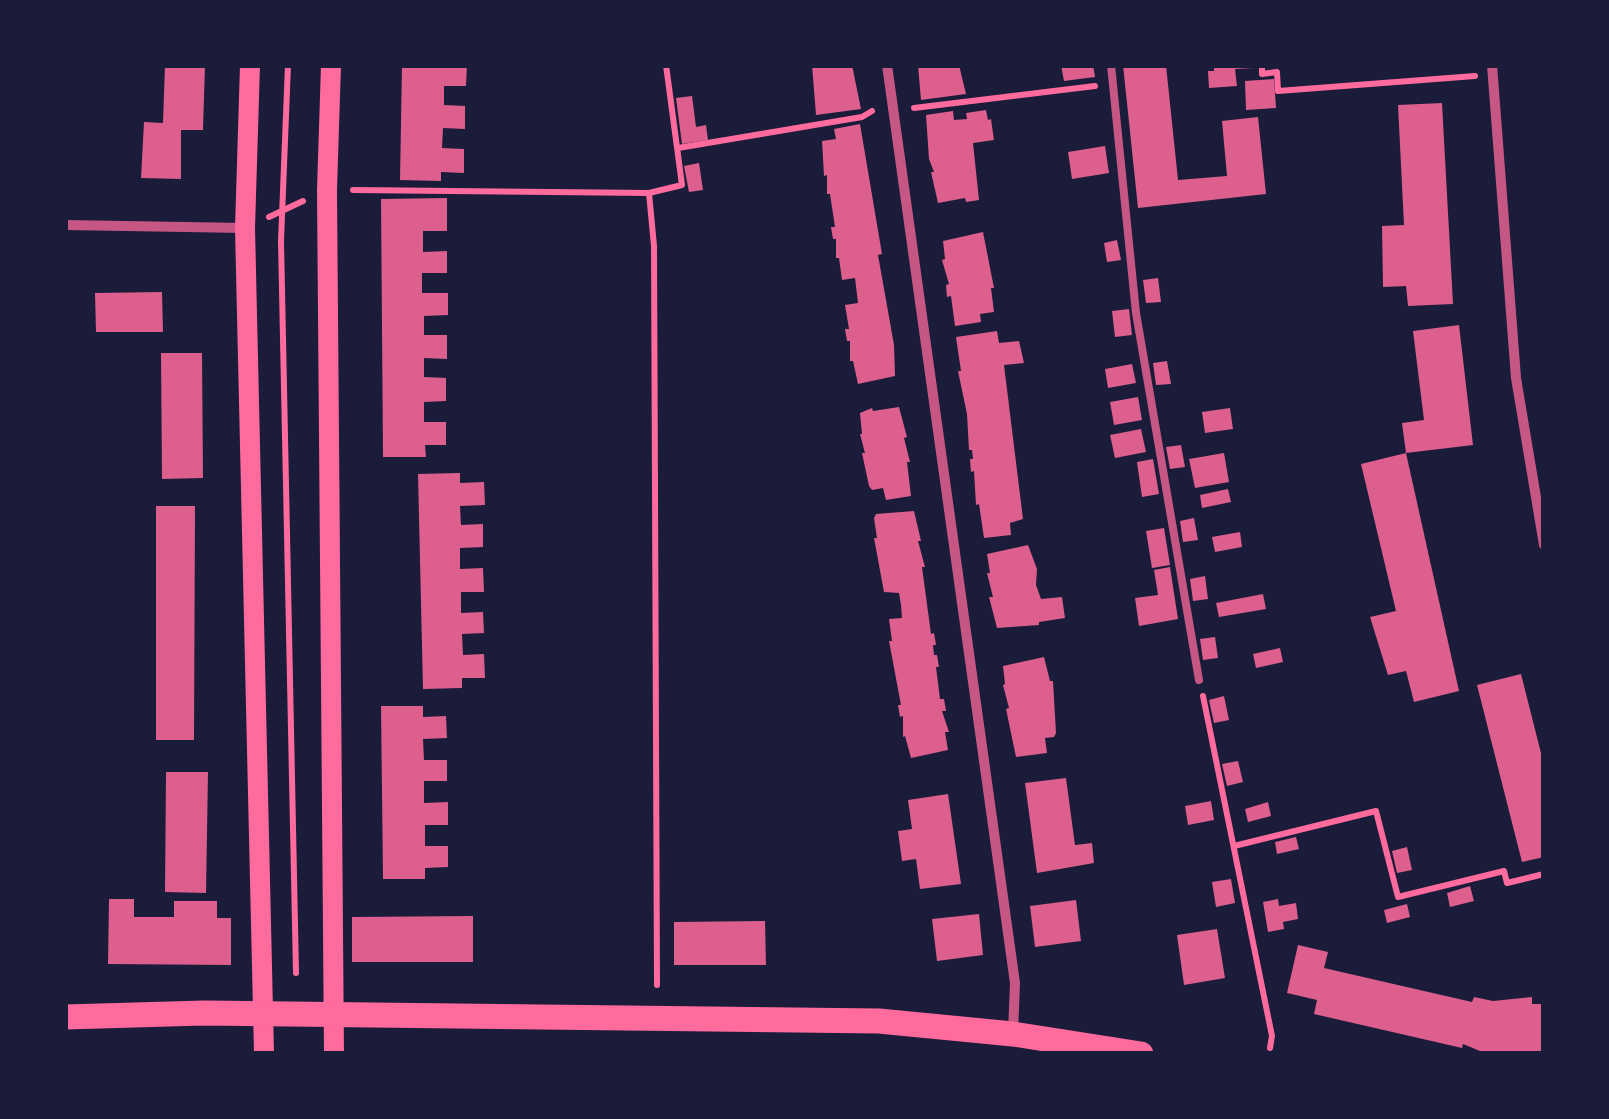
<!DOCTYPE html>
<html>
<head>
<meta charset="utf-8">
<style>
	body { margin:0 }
	#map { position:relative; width:1609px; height:1119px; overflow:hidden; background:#1b1b3a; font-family:Literata,serif }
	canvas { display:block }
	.frame { position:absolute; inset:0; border:68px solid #1b1b3a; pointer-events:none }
</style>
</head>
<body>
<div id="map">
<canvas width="1609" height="1119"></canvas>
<div class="frame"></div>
</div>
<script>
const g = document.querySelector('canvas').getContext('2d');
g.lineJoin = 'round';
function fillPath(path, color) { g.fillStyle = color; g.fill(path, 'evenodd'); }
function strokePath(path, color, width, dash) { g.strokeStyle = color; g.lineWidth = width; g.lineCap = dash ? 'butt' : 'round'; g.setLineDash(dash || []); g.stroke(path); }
fillPath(new Path2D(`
	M165,65H205L203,130H181V179L141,178L144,122L163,123Z
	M402,65H467L466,86H444V105L465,106V129L443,128L442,148L464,149V173L441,172V181L400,180Z
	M812,65H852L861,109L816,115Z
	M918,65H959L966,94L921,100Z
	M1061,65H1093L1095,77L1064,81Z
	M1123,65H1166L1178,180L1227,176L1222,121L1258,117L1266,194L1138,208Z
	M1214,65H1254V68L1235,69L1237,86L1209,88L1208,71H1214Z
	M1274,79L1276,108L1246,110L1245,81Z
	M692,96L696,127L706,125L708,140L682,144L676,98Z
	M1442,103L1453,304L1408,306L1406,286L1383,287L1382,226L1404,225L1398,105Z
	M986,110L988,120L991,119L994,140L973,143L979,200L966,202L965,198L938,203L931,172H934L929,159L926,115L953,111L954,120L967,119L966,113Z
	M860,124L882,254L878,255L894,345L895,376L858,384L853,361H850V341H847L845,329H849L845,305L858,303L855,278L842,280L839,258H836V239H833L831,227H835L830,194H827V175L824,176L822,141L836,139L834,129Z
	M1105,146L1109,173L1072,179L1068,152Z
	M699,163L703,190L689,192L684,166Z
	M447,198V231H423V252L447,251V273H422V293H448V315L424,316V335H447V359L424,358V377L446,378V401L424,402V422H446V445H425L426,457H383L381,199Z
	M983,232L994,288H991L994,312L980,314L981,322L955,326L951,296L947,297L946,285L949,284L942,260L945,259L943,241Z
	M1117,240L1121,260L1107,262L1104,243Z
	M1158,278L1161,302L1146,303L1143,280Z
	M162,292L163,332H96L95,293Z
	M1129,309L1132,335L1115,337L1112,311Z
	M1459,325L1473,445L1406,453L1402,423L1424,420L1413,331Z
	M997,331L999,343L1019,341L1024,363L1004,365L1023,519L1010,523L1011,535L984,538L979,504L976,505L974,471L971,472L970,459H973L972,450H969L967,414L958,371H961L956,337Z
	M161,353H202L203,478L162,479Z
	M1167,361L1171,384L1156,385L1153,363Z
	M1132,364L1136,383L1108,388L1105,369Z
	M1138,397L1142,420L1114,425L1110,402Z
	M899,407L907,437L904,438L910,462H907L911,496L886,500L883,488L872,490L869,486L862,453H865L860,434H862L860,413L872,408L873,411Z
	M1230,408L1233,429L1205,433L1202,412Z
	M1141,429L1146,452L1115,458L1110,435Z
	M1181,445L1185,467L1170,469L1166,447Z
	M1224,453L1229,482L1195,488L1189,459Z
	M1406,453L1459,691L1414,702L1406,671L1388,675L1370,617L1396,611L1361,464Z
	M1153,459L1159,494L1142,497L1137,462Z
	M460,473V483L484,482L485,505L460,506L461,525L483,524V547L460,548V569L483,568L484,592H461V613L483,612L484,633L462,634L463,655L484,654L485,678H462V688L423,689L418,474Z
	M1228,489L1231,502L1202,508L1200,495Z
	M156,506H195L194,740H156Z
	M914,511L921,541H918L925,567H922L931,634L934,633L936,645H933L934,655H937L939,667H936L940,699H944L946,711H942L949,732H945L948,750L911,758L905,736L903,737V716L900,717L898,705H901L889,641H892L889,619L902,618L901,605L899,593L884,592L874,538H877L874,518L876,514Z
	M1194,518L1198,540L1183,542L1180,521Z
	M1164,528L1170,565L1152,568L1146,531Z
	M1240,532L1242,547L1215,552L1212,537Z
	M1028,545L1037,569L1036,585L1041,599L1062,597L1065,618L1039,622V625L997,628L989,597H993L987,573H990L987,554Z
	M1170,567L1178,619L1139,626L1135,598L1158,595L1154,570Z
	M1205,576L1208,599L1193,601L1190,579Z
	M1263,594L1266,609L1219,617L1216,603Z
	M1215,637L1218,658L1203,660L1200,639Z
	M1280,648L1283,662L1256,668L1253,654Z
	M1044,657L1050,681H1053L1056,733L1054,737L1045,738L1047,753L1016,757L1006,709L1009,708L1003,685L1005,684L1003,666Z
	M1521,674L1544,765V857L1522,862L1477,685Z
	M1224,696L1229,720L1214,723L1209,700Z
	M381,706H423V717L446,716L447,738L423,739L424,760H447V781H424V803L448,802V825H425V846H448V867L425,868V879H383Z
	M1238,761L1243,782L1227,786L1222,764Z
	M166,772H208L206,893L165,892Z
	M1066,778L1075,845L1092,843L1094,863L1037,873L1025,783Z
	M948,794L961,884L920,889L916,859L902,861L898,831L912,829L908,800Z
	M1211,801L1214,820L1188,825L1185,806Z
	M1268,802L1271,816L1248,822L1245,809Z
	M1296,837L1299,849L1277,854L1275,842Z
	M1407,847L1412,870L1397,873L1392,851Z
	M1231,879L1235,903L1216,907L1212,882Z
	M1470,886L1474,901L1450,907L1447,893Z
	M109,899H134V917H174V901H217V918H231V965L108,964Z
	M1278,899L1279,906L1296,903L1298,919L1283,922L1284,929L1268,932L1263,902Z
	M1076,900L1081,941L1035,947L1030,906Z
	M1407,904L1410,917L1387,923L1384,910Z
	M979,914L983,955L937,961L932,919Z
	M473,916V962H352V917Z
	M765,921L766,965H674V922Z
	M1217,929L1225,978L1184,985L1177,935Z
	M1298,945L1328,952L1324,968L1472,1002L1474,997L1493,1001L1532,997V1004H1544V1051H1480L1463,1044L1462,1048L1314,1014L1317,1000L1287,993Z`), '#dd5f8e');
strokePath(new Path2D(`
	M288,65L281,241L296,973
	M1262,65V74L1277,72L1278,91L1475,76
	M914,108L1095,86
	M678,148L862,117L872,111
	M353,190L649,193L682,185L666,65
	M649,193L654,246L657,985
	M269,217L303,201
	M1203,696L1272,1036L1270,1048
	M1234,846L1376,811L1398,897L1504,871L1507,883L1544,874`), '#ff6b9d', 6);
strokePath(new Path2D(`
	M1111,65L1136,313L1199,680`), '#c65784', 8);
strokePath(new Path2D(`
	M887,65L1015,983L1013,1033
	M1492,65L1516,378L1544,545
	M65,225L245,228`), '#c65784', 10);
strokePath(new Path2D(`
	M250,65L245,228L264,1054
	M331,65L327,190L334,1054`), '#ff6b9d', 20);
strokePath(new Path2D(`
	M65,1017L204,1013L879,1021L1013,1034L1141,1054`), '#ff6b9d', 25);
</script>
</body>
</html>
